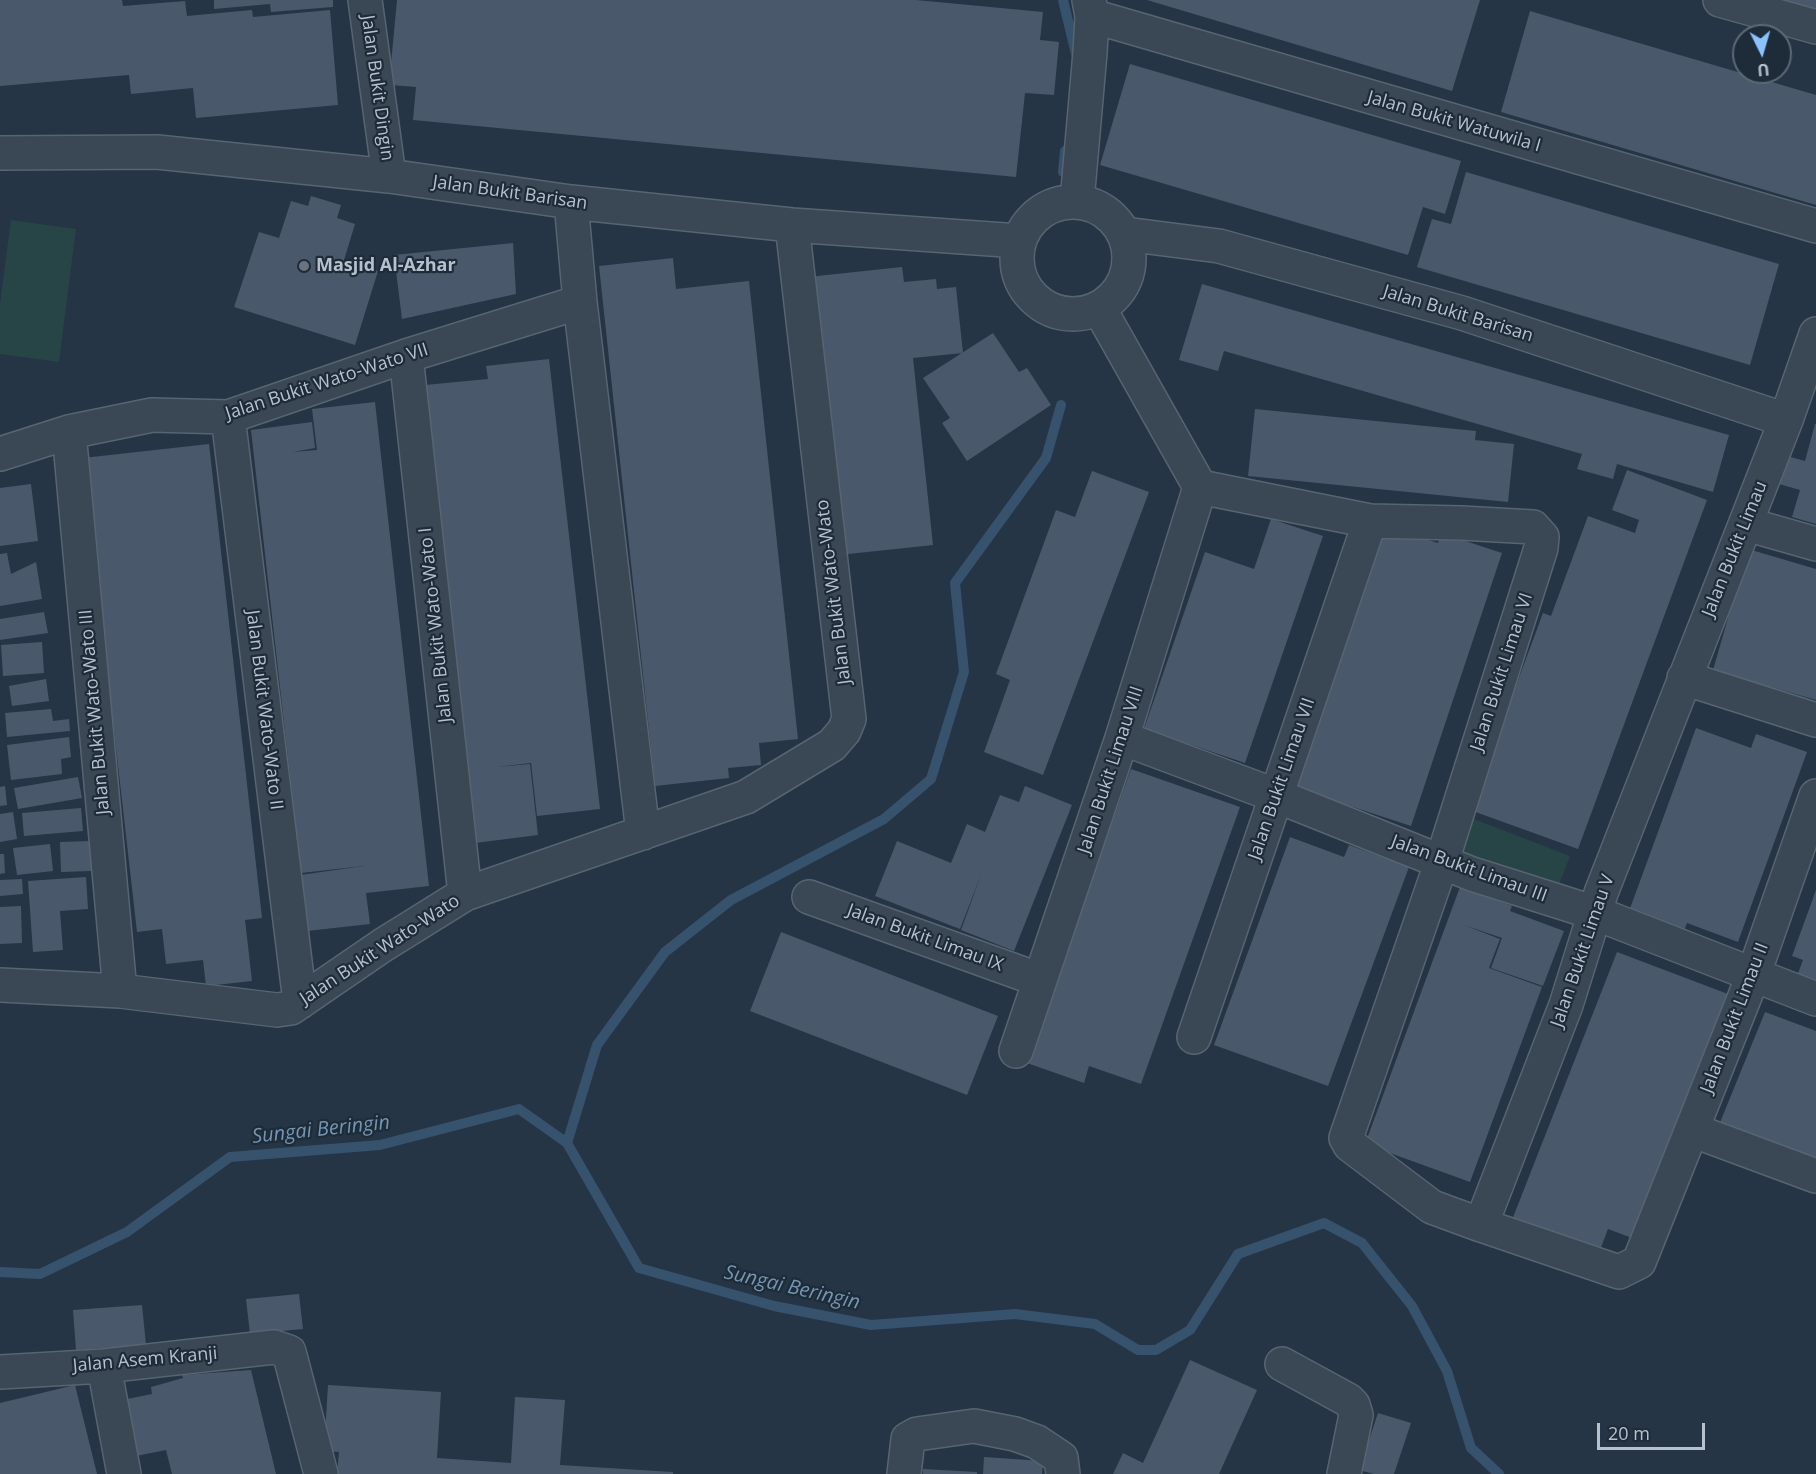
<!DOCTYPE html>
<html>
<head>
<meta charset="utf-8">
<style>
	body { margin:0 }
	#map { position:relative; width:1816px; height:1474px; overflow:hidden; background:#253545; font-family:"Open Sans",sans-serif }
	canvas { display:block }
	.north { position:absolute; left:1732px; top:24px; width:60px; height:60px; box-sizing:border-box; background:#1e2c39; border:2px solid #5b6875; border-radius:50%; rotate:175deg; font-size:16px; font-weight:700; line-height:24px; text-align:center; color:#b7c1ce }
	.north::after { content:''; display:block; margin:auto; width:21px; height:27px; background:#8bc1ff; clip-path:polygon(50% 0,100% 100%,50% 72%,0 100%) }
	.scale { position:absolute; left:1597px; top:1423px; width:108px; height:27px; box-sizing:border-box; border:3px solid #b7c1ce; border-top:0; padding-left:8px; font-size:18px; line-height:21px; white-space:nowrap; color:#b7c1ce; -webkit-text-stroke:4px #1e2c39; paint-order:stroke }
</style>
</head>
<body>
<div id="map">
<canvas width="1816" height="1474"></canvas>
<div class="north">U</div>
<div class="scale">20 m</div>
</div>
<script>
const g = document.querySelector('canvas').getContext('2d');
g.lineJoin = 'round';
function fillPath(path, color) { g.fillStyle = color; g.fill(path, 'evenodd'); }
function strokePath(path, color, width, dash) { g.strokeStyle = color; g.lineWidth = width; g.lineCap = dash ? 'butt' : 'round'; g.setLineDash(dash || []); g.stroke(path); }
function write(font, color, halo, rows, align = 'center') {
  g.font = font + ' "Open Sans",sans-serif'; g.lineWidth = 4.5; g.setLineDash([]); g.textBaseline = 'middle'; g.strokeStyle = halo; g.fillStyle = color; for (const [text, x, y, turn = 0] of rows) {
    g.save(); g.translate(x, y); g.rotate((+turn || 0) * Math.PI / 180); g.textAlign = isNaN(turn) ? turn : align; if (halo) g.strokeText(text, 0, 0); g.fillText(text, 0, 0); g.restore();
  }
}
fillPath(new Path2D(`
	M11,220L76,229L59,362L0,354V303Z
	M1474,819L1570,856L1557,890L1460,854Z`), '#274446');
strokePath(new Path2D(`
	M1063,0L1077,58
	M1063,172L1065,151
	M567,1143L597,1045L665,952L731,900L884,819L931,779L964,672L955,583L1046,458L1061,405
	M0,1272L40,1274L127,1232L230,1157L380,1145L519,1109L567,1143L639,1268L774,1306L871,1325L1015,1314L1095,1324L1138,1350H1156L1190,1330L1238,1254L1324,1223L1362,1243L1412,1306L1447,1371L1471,1448L1499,1474`), '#37526d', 10);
fillPath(new Path2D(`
	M0,0H122L123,6L185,1L187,16L252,10L253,17L330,10L338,105L196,118L193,88L131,94L129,75L0,86Z
	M214,0H333V7L271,12L270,4L214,9Z
	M397,0H916L1043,12L1040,40L1059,42L1054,95L1025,93L1016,177L413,120L416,87L389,85Z
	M1147,0H1480L1452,91Z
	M1765,0H1816V16Z
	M1530,11L1816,95V205L1501,112Z
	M1130,64L1461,161L1445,214L1423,207L1408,255L1100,165Z
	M1466,172L1779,264L1750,365L1417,267L1432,219L1451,224Z
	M311,196L341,205L337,218L355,224L344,260L378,271L355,345L234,307L259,232L279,238L291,201L308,206Z
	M513,243L516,294L402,319L394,255Z
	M673,258L676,289L749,281L798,739L759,743L761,765L728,768L729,778L655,786L599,266Z
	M902,267L904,282L936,279L937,289L956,287L963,353L913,358L933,545L839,555L808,277Z
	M1202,284L1729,435L1713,492L1617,464L1613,479L1577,469L1582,454L1224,351L1218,371L1179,360Z
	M993,333L1019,372L1027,368L1051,405L967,461L942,423L950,418L923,378Z
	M549,359L600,809L537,816L531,763L496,767L530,764L538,835L475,843L425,385L488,379L486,366Z
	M375,402L429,886L366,893L370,924L307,931L300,875L364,866L301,873L251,430L312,422L315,448L293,452L317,450L312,409Z
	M1255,409L1476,431L1475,440L1514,444L1508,502L1248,476Z
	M1815,424H1816V524L1792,517L1800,490L1779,484L1787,456L1805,461Z
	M209,444L262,918L245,920L252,981L206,986L203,960L166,964L162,929L137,932L83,458Z
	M1627,470L1707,500L1578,849L1470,810L1543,613L1551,616L1588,516L1635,533L1639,520L1612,510Z
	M1092,471L1149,492L1043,775L984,752L1010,680L996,674L1056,510L1075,517Z
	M31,484L38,541L0,546V488Z
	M1271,519L1323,536L1245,763L1144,729L1205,552L1254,569Z
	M1379,524L1438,543L1441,533L1502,553L1411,826L1292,787Z
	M1748,549L1816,569V700L1713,670Z
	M7,553L11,574L36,562L42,599L0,606V554Z
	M44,612L48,633L0,640V619Z
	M42,642L44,673L3,676L1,645Z
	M46,679L49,701L12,706L9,686Z
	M51,709L53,721L69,719L70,731L7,737L5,713Z
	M1696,728L1751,748L1756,734L1807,752L1738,942L1687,923L1683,934L1628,914Z
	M69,737L71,757L61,759L62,774L11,780L7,745Z
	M1131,769L1240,807L1141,1084L1089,1066L1084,1083L1027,1063Z
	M78,777L82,798L18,809L14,788Z
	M5,786L7,805L0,806V787Z
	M1025,786L1072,805L1014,951L961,930L981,875L960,929L875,896L897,841L951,863L967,824L985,832L1000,795L1019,802Z
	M81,808L83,831L24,836L22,813Z
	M13,812L17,839L0,842V814Z
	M1290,837L1344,857L1349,845L1409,867L1328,1086L1214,1045Z
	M91,841L92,871L61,872L60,842Z
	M50,844L53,871L17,875L13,848Z
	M0,854H4L5,873L0,874Z
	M86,877L88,909L60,911L63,950L33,952L28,881Z
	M22,879L23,894L0,896V880Z
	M1460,887L1512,906L1510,911L1564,931L1543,986L1491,968L1502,938L1464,925L1500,939L1489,968L1542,987L1470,1182L1365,1144Z
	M1816,890V992L1794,984L1803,960L1792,956Z
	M21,906L22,943L0,944V907Z
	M781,932L998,1016L967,1095L750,1011Z
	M1617,952L1728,994L1632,1238L1608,1229L1597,1258L1510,1225Z
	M1765,1012L1816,1031V1163L1719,1125Z
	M299,1294L303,1329L250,1334L246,1299Z
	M142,1305L146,1345L76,1350L73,1310Z
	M1190,1360L1257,1390L1219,1474H1113L1123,1453L1143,1463Z
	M251,1370L276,1474H172L166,1450L136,1456L122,1400L152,1394L151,1387L183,1378L182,1375Z
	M75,1385L97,1474H0V1403Z
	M328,1385L441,1392L437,1458L511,1463L515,1397L565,1400L560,1465L673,1472V1474H337L339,1452L324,1451Z
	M1378,1413L1411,1423L1394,1474H1374L1359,1470Z
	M984,1457L1043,1461L1042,1474H983Z
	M923,1469L977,1472V1474H923Z`), '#49596b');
const minor = new Path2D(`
	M365,0L389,176
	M1720,0L1816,27
	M1092,16L1816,226
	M0,153L157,152L389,176L571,202L792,225L1019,241
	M1077,201L1090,53L1092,16L1089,0
	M571,202L580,302L643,833
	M1017 258a56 56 0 1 1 112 0a56 56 0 1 1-112 0Z
	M1125,234L1219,246L1462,313L1786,420
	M1099,308L1200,487
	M406,356L465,894
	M228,417L300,1002
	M69,432L120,991
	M0,454L69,432L152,415L228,417L406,356L580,302
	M1200,487L1370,521L1461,523L1533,527L1542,537L1541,548L1442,861L1346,1138L1350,1145L1432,1207L1481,1225L1619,1272L1639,1262L1753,976L1816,796
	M1746,524L1816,544
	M1684,678L1816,720
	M1122,738L1277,796L1472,874L1595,913L1816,999
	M809,897L1040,980
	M0,985L120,991L277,1010L291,1008L383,945L465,894L746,797L832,745L844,731L849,719L792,225
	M1194,1037L1370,521
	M1016,1051L1122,738L1200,487
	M1692,1130L1816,1176
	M1481,1225L1566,1005L1601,893L1786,420L1816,334
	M1282,1364L1348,1400L1353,1405L1356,1415L1344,1474
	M104,1366L124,1474
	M0,1372L104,1366L274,1347L289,1352L321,1474
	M904,1474L908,1439L917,1434L974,1426L1015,1434L1037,1442L1061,1458L1063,1474`);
strokePath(minor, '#586471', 36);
strokePath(minor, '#3a4754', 33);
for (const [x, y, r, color] of [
	[304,266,6,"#6b7280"]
]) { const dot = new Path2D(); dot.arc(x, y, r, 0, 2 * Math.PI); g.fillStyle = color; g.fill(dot); strokePath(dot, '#1e2c39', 2); }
write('18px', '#b7c1ce', '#1e2c39', [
	["Jalan Bukit Dingin",377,88,82],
	["Jalan Bukit Watuwila I",1454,122,16],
	["Jalan Bukit Barisan",510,193,8],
	["Jalan Bukit Barisan",1458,314,17],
	["Jalan Bukit Wato-Wato VII",327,382,-18],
	["Jalan Bukit Limau",1735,549,-68],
	["Jalan Bukit Wato-Wato",834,592,-97],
	["Jalan Bukit Wato-Wato I",436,625,-96],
	["Jalan Bukit Limau VI",1502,672,-72],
	["Jalan Bukit Wato-Wato II",264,710,83],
	["Jalan Bukit Wato-Wato III",95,712,-95],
	["Jalan Bukit Limau VIII",1111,770,-72],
	["Jalan Bukit Limau VII",1282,779,-71],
	["Jalan Bukit Limau III",1469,869,20],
	["Jalan Bukit Limau IX",925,938,20],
	["Jalan Bukit Wato-Wato",380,950,-33],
	["Jalan Bukit Limau V",1583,951,-71],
	["Jalan Bukit Limau II",1735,1018,-69],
	["Jalan Asem Kranji",145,1360,-5]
]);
write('bold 18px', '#b7c1ce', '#1e2c39', [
	["Masjid Al-Azhar",316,266]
], 'left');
write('italic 20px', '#7595b3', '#1e2c39', [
	["Sungai Beringin",321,1130,-6],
	["Sungai Beringin",792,1288,13]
]);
</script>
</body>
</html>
